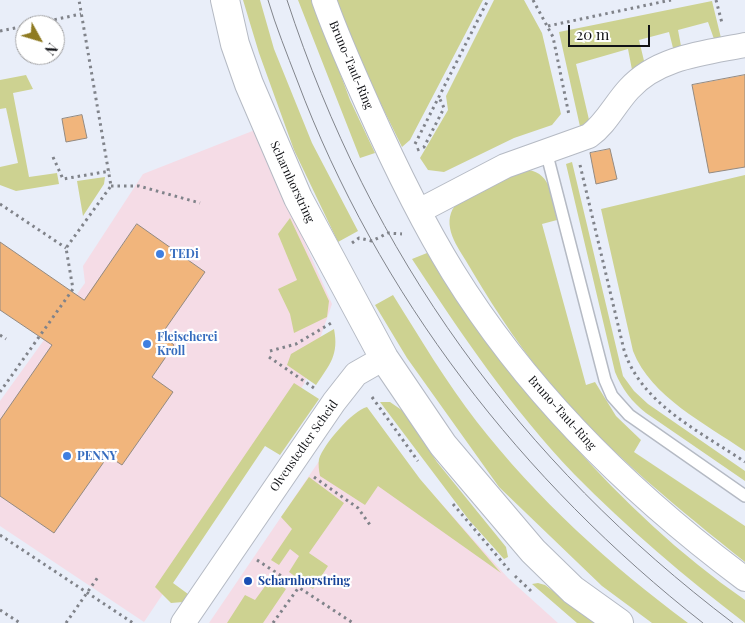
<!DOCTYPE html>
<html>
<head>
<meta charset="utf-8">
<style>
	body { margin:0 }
	#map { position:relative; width:745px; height:623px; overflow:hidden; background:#e9eef9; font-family:"Playfair Display",serif }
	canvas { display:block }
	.north { position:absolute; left:15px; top:15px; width:50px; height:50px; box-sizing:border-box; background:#fff; border:1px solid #a0a0a2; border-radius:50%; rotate:129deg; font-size:14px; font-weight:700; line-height:20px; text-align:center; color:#111216 }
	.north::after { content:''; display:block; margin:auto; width:18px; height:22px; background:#8f7b22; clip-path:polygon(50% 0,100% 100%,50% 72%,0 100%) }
	.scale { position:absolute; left:568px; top:25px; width:82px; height:22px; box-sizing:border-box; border:2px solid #111216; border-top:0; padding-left:6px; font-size:15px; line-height:18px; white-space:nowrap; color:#111216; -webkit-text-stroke:4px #fff; paint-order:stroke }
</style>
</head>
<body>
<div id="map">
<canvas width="745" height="623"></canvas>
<div class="north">N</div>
<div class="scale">20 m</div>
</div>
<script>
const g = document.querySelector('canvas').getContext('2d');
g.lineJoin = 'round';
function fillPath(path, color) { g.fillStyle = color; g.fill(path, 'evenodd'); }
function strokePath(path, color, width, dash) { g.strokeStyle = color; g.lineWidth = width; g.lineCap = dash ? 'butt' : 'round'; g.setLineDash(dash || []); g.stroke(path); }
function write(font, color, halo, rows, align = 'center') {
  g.font = font + ' "Playfair Display",serif'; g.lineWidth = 4.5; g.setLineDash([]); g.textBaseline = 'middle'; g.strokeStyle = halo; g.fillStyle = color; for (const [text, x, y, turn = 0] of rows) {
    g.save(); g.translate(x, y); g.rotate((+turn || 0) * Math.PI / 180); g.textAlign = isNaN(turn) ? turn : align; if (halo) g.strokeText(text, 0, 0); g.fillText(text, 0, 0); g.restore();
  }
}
fillPath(new Path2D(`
	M255,130L332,304L304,384L144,622L0,526V401L85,283L83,266L143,174Z
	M360,413L508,578L558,623H209L347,420Z`), '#f5dce6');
fillPath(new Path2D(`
	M243,0H260L274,49L312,143L358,231L338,242L294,150L259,53Z
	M298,0H313L350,100L375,153L360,158Z
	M337,0H483L410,140L402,147L343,27Z
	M494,0H524L542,33L561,114L552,125L514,138L444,172L428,170L420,158L448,110L446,96Z
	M712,1L721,38L714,39L708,22L678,30L681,46L673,48L669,32L639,40L645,65L633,75L628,49L576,64L590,124L581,131L559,32Z
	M26,75L33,89L13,93L29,177L57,173L59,184L16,191L0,185V167L18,163L6,108L0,109V80Z
	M572,162L623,376L634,391L648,404L745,471V481L646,413C632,402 622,389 615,372L566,164Z
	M528,170C552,173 553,201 557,220L542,224L586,385L595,382L616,416L641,440L634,452L745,526V562C680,510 612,455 557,392C525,355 497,313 472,271C463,254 444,233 451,213C457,193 509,175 528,170Z
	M745,175V451C706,424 651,397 633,351L601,209Z
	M105,177L104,184L83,216L77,181Z
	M290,218L329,301L327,317L294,333L290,314L278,289L297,280L278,234Z
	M427,253C515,383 615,510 745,600V623C685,577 627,528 574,474C512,409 461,334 412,259Z
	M393,295C420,338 446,382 477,422C537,499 610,565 688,623H652L602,586L499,487L407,358L375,305Z
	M334,329C339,355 330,364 316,385L287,365L291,354Z
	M294,383L319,399L280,455L265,446L173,583L188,594L183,602L171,603L155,587Z
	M380,402H390L403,411L437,462L506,547L508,557L504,559L469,520Z
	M367,407L420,479L501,573L378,486L365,505L320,476C319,471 318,464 319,459C324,444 352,411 367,407Z
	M309,477L344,503L309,553L328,566L313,589L289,572L299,556L290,549L279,565L271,560L292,529L281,517Z
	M271,578L286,589L263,623H227L245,595L255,600Z
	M538,583L545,585L595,623H577L532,584Z`), '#cdd291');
const building = new Path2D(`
	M745,75V167L709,173L692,85Z
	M82,115L87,138L66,142L62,119Z
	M610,149L617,179L596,184L590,153Z
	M137,224L205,272L161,335L174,345L152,377L173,392L122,465L108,456L54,533L0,496V420L52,345L0,310V242L84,300Z`);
fillPath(building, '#f1b57c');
strokePath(building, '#938a82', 1);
const lane = new Path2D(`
	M546,151L605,380L612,396L629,415L745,496`);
const street = new Path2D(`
	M324,0C337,37 353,72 369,108C394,164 421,220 453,272C528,393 631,494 745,579
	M419,211L505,166L589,136C606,124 615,104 629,89C658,57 705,53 745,45
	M183,623L334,402L356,374L384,358`);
const secondary = new Path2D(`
	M225,0L235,44L249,84L298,198L384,358L443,445L533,551L573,590L619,623`);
strokePath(lane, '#b5bac4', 14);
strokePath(street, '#b5bac4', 26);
strokePath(secondary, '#b5bac4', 30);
strokePath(new Path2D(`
	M533,0L553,37L569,115
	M716,0L722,23
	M29,25L81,14
	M548,26L671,0
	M0,31L25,26
	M415,144L488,0
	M417,150L424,147L444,108L439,97
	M53,157L63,179L110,171
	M580,165L624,350C641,404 701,432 745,462
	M111,186H139L200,203
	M0,204L66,248
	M352,243L359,238L372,241L388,233L402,234
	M0,335L6,339
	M270,351L296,344L333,322
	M269,357L314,388
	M0,392L73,289L66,248L111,186L79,0
	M372,397L418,461
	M314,477L358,508L370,525
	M453,504L509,570
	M0,535L133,623
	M257,560L353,623
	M515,576L531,591
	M0,610L20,623
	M66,623L98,577
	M273,623L299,587`), '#80838a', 3, [2.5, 4]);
strokePath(lane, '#fff', 11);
strokePath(street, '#fff', 24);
strokePath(secondary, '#fff', 28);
strokePath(new Path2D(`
	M268,0C276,27 287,54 297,80C378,296 522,481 703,623
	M287,0C371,257 518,460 733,623`), '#81848b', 1);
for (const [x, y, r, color] of [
	[160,254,5,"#3f7fe0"],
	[147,344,5,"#3f7fe0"],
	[67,456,5,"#3f7fe0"],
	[248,581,5,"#1a4fb4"]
]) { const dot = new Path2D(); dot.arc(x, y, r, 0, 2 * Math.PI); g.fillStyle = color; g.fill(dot); strokePath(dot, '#fff', 2); }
write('12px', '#111216', '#fff', [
	["Bruno-Taut-Ring",351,65,67],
	["Scharnhorstring",292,182,65],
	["Bruno-Taut-Ring",562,413,48],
	["Olvenstedter Scheid",304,446,-55]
]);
write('bold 12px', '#366cbe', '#fff', [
	["TEDi",170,254],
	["Fleischerei",157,337],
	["Kroll",157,351],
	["PENNY",77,456]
], 'left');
write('bold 12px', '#164399', '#fff', [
	["Scharnhorstring",258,581]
], 'left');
</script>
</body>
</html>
